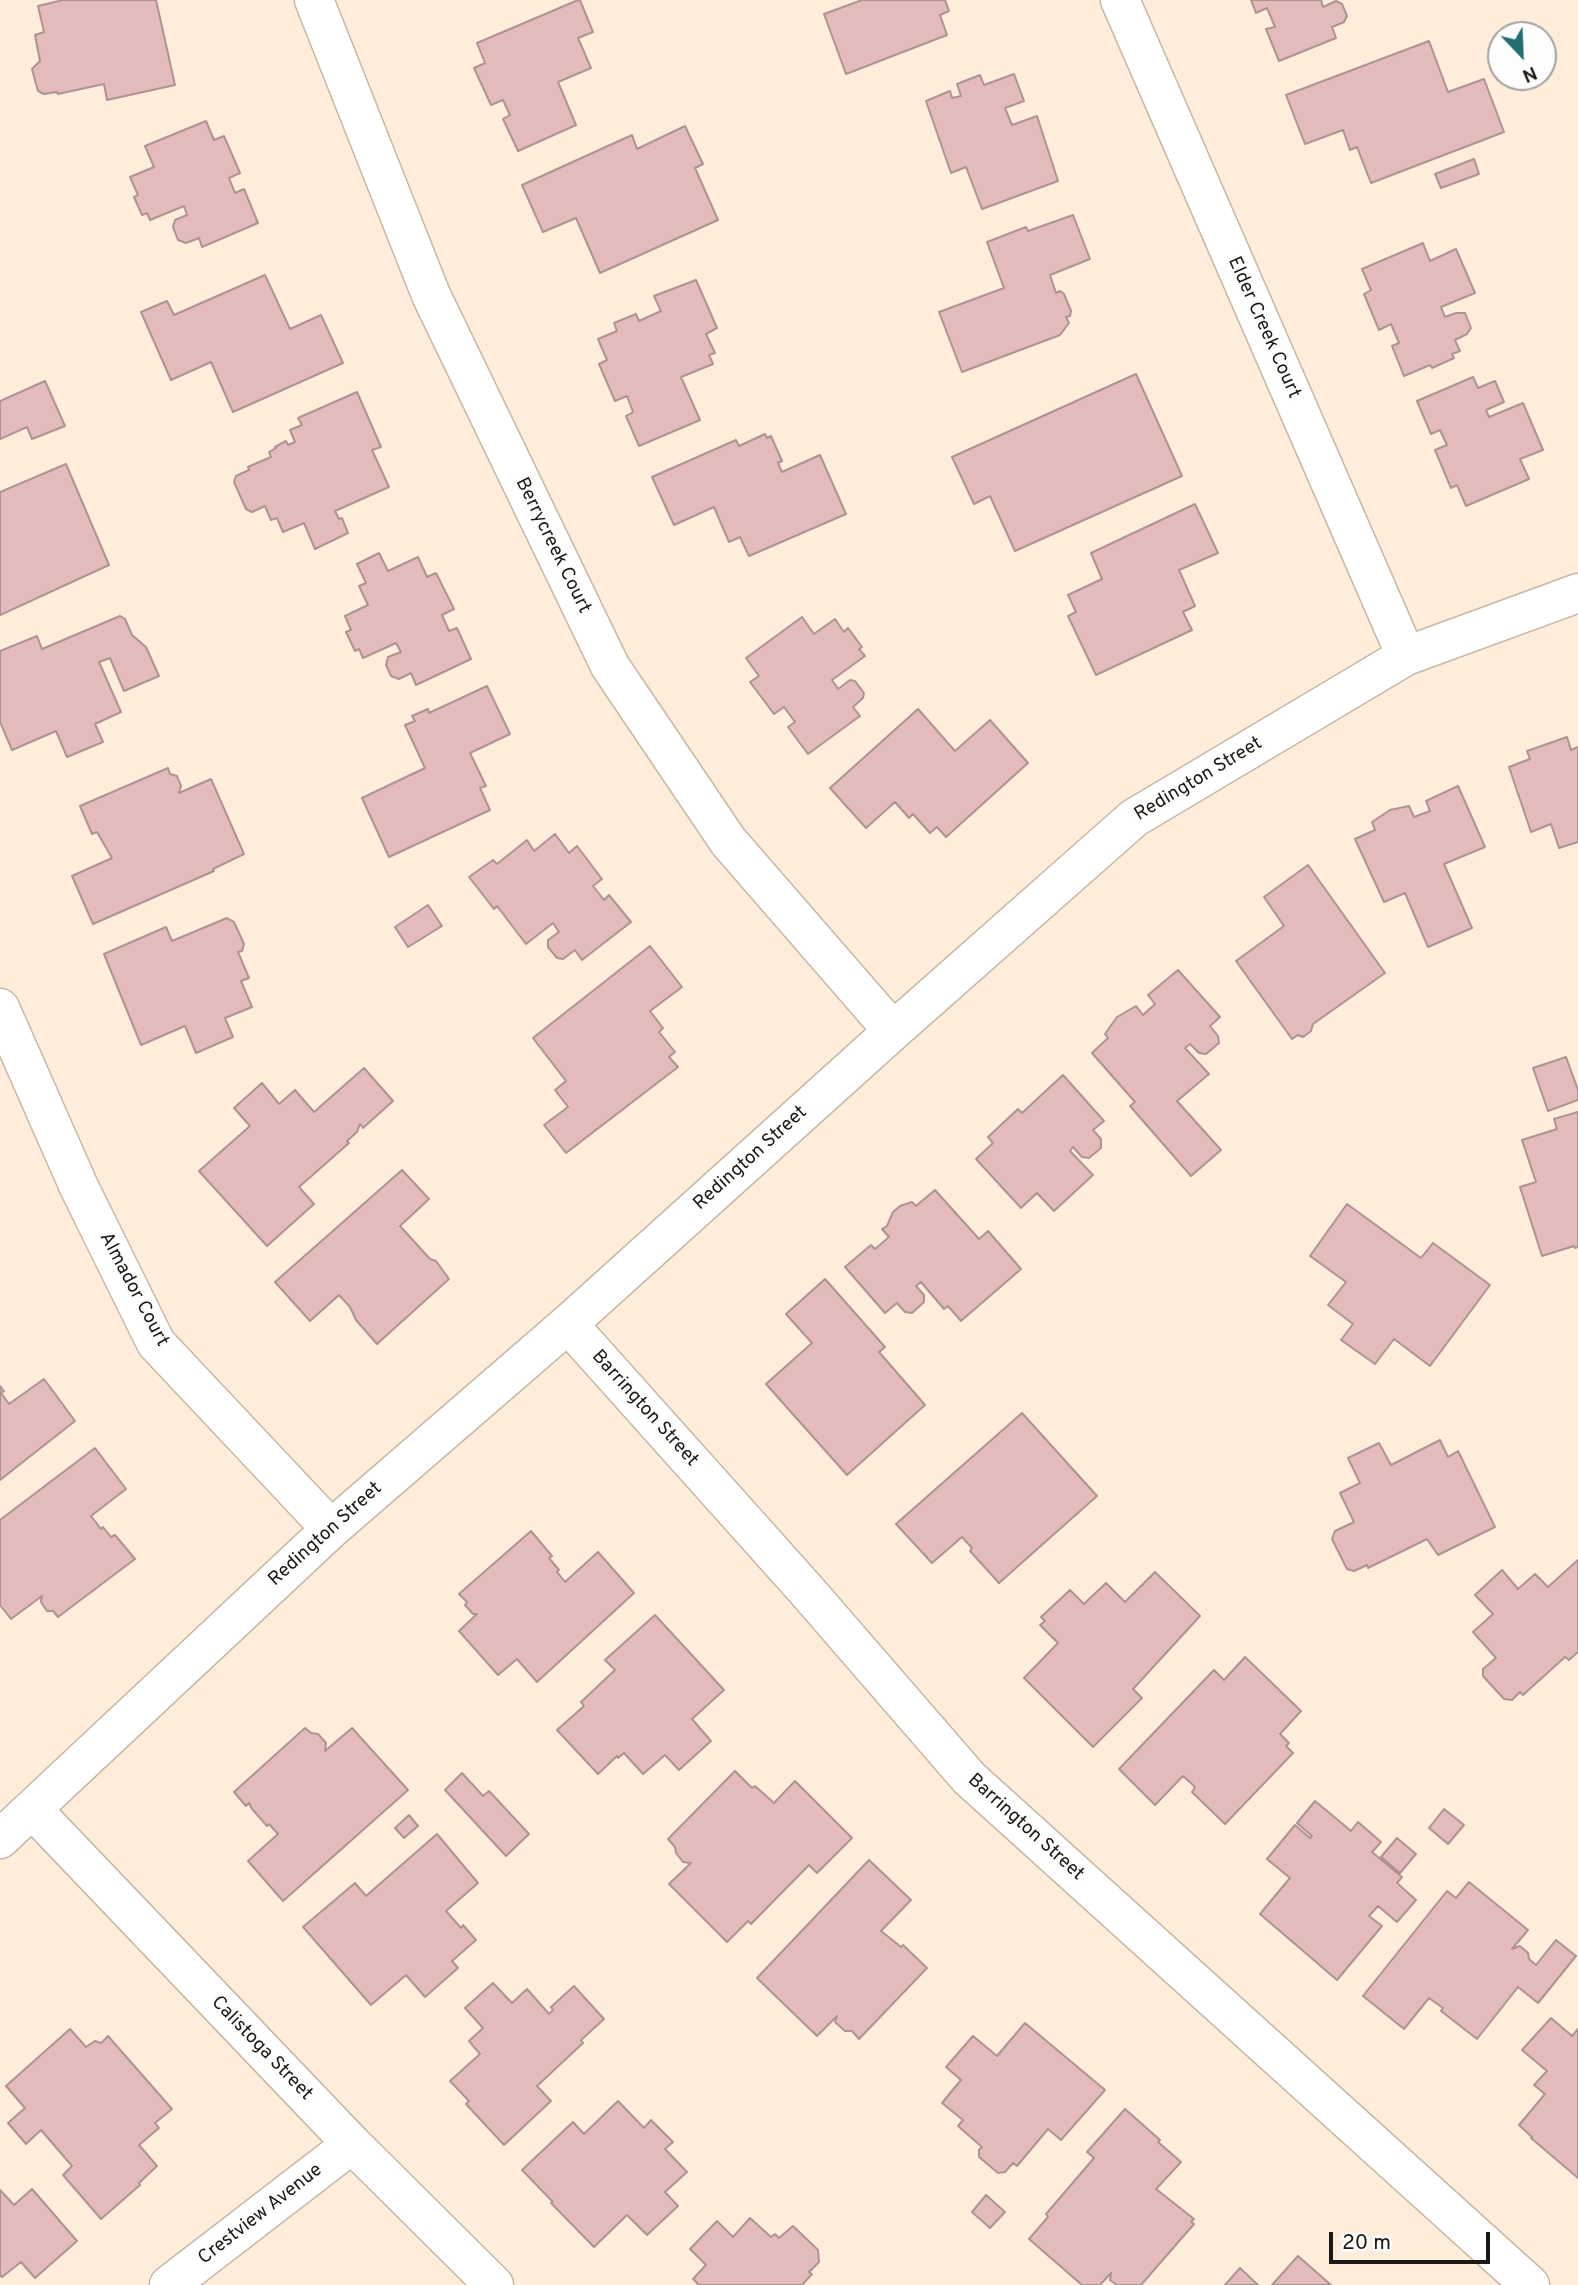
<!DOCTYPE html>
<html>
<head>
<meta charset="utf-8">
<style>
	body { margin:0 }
	#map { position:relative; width:1578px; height:2285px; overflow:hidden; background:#feedda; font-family:Overpass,sans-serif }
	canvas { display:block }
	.north { position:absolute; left:1487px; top:21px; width:70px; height:70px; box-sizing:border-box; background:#fdfdfd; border:2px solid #a4a19f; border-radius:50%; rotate:157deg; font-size:19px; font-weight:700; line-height:28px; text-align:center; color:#1e1812 }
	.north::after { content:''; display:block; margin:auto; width:24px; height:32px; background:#236e71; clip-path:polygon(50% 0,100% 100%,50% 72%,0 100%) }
	.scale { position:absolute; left:1329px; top:2232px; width:161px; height:32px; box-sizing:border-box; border:4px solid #1e1812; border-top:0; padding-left:9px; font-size:21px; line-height:24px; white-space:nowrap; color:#1e1812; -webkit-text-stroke:5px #fdfdfd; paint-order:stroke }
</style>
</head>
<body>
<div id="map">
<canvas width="1578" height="2285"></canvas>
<div class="north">N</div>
<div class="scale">20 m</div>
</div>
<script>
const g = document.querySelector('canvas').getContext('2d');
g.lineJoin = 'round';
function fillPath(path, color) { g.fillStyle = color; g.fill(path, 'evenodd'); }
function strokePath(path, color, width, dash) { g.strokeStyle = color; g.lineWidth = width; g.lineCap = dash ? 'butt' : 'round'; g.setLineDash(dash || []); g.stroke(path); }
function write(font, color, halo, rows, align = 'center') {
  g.font = font + ' Overpass,sans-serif'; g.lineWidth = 6; g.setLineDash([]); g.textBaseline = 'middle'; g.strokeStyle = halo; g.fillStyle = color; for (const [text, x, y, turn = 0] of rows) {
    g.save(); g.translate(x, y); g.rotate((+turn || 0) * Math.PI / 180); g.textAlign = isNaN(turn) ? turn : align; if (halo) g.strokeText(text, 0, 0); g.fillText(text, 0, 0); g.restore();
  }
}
const building = new Path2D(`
	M63,0H156L175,85L107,100L104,84L58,94L57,92L44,94L38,91L32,69L40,61L35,35L44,32L38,6Z
	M578,0H580L593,32L578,38L591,68L558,82L576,125L518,151L503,119L510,115L503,100L491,105L474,68L485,63L477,43Z
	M862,0H945L949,11L940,15L947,35L846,74L824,14Z
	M1251,0H1321L1323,7L1336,1L1342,4L1347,16L1344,22L1332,27L1336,38L1279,61L1266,29L1275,27L1267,8L1256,13Z
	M1429,41L1448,92L1484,79L1504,132L1371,183L1357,147L1350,150L1343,130L1305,144L1286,95Z
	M1014,74L1024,101L1005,108L1012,125L1037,116L1058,181L982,209L966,167L951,173L926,101L950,91L952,98L961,96L957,84L980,75L984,85Z
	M206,121L214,140L224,136L240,173L229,178L235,193L244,189L258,223L202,247L199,238L186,243L178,240L173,227L175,220L187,215L184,206L150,220L147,213L142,215L134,197L138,195L130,177L154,167L145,146Z
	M685,126L703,164L695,168L718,220L600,273L576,218L543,232L522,185L632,135L637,149Z
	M1474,159L1479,174L1441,188L1435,174Z
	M1073,215L1090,259L1050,275L1056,293L1060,291L1064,294L1071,311L1070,316L1066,317L1069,323L1060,335L962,372L939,312L1004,288L987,242L1026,227L1028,231Z
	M1423,243L1430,261L1456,249L1475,293L1441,307L1445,317L1456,313H1465L1471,328L1467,334L1455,340L1460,351L1452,354L1454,358L1432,368L1430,365L1404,376L1392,346L1399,343L1391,324L1379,330L1364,294L1371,290L1362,269Z
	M265,275L290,329L321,315L343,363L233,412L211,362L171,380L141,312L167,301L174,315Z
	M696,280L717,328L706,334L715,353L709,355L713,364L681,377L700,420L639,446L626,416L633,412L627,396L615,401L599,364L607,360L598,339L617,331L614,323L636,314L639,321L661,311L654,296Z
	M1136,374L1182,476L1015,551L990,496L974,504L952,457Z
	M1473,377L1478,388L1495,381L1504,402L1486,410L1489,417L1523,403L1543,450L1520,459L1529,479L1466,506L1457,485L1451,488L1435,450L1447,445L1440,430L1431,434L1417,401Z
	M45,381L65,426L32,439L27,427L0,439V401Z
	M357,392L381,447L372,450L389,487L335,511L339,519L342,518L348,533L315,549L304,523L283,532L277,518L271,520L265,506L252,512L246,509L234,482L236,476L249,470L248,467L271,457L269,452L276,448L275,447L286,441L288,445L295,442L290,430L302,425L298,418Z
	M765,434L767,438L771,436L782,461L778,463L782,472L820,455L846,514L749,556L740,537L729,542L714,507L674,525L652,477L736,440L739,446Z
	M66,464L109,565L0,615V492Z
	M1195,504L1218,553L1179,570L1195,606L1183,612L1192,630L1096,675L1068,616L1076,612L1068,595L1102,579L1091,553Z
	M379,553L388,571L418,557L427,577L436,573L454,609L442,615L449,631L457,628L471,659L416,685L411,673L399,679L391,676L386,665L388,657L401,652L396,643L363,658L359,649L355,651L346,632L351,630L345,616L368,605L359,586L366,583L357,564Z
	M120,616L125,619L132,635L146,647L159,676L124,691L110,658L99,662L121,712L95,724L103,742L67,757L56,731L12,750L0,722V651L37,636L42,649Z
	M802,617L814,634L835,619L844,632L848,628L862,647L859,649L865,656L832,680L838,689L850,680L855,681L864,693L863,698L853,707L860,716L808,754L788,727L795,722L784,707L774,714L750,682L759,676L746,658Z
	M487,686L510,734L470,753L486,786L480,788L490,810L389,857L362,798L425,768L405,725L415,721L412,716L428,709L429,713Z
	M918,709L955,751L990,720L1028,763L946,837L937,827L930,833L913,814L909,818L895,802L866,828L830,788Z
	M1567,737L1571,750L1578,747V842L1559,848L1551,824L1531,832L1509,767L1530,759L1527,751Z
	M168,768L170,774L177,776L181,786L179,793L211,779L244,854L213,869L214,871L93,924L72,876L112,858L97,832L92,834L80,806Z
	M1458,786L1485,847L1444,864L1472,928L1428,947L1405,893L1384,902L1355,839L1375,830L1372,822L1390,810L1409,806L1414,817L1430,811L1426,801Z
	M555,834L569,853L577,846L602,879L593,886L604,900L609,895L631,922L582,960L575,950L563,959L557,958L548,947V940L559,932L553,923L526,944L497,906L494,909L469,877L493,860L497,864L527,840L534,851Z
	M1308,865L1385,973L1313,1024L1311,1031L1303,1037L1298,1035L1292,1039L1236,961L1284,926L1264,897Z
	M428,905L442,926L408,947L395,927Z
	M227,918L234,922L244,944L242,951L238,952L249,978L241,981L252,1007L225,1018L233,1037L196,1053L185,1026L141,1045L104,954L166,927L172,941Z
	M650,946L682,987L650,1011L663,1028L659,1032L675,1052L669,1057L678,1067L566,1153L544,1125L568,1107L555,1090L566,1081L533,1038Z
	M1178,970L1220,1017L1210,1026L1218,1036L1219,1043L1206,1054L1199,1053L1190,1044L1185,1048L1209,1074L1177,1101L1221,1150L1191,1176L1130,1106L1135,1102L1092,1053L1108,1038L1105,1034L1117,1017L1136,1006L1143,1015L1155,1004L1148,995Z
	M1566,1057L1578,1090V1100L1548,1111L1533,1068Z
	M364,1068L393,1101L363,1128L360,1124L357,1132L347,1141L349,1143L299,1187L314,1204L267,1246L199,1171L250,1126L234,1108L262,1083L279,1104L295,1090L314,1112Z
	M1063,1075L1104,1121L1093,1130L1101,1139V1148L1089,1158L1082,1157L1073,1147L1070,1151L1093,1175L1054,1211L1037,1193L1021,1208L976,1159L993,1143L988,1137L1018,1109L1022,1113Z
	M1578,1112V1247L1575,1248L1574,1246L1542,1256L1520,1187L1536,1182L1522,1140L1557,1129L1554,1119Z
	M402,1170L429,1199L400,1226L430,1259L436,1261L449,1279L377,1344L356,1320L350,1307L339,1295L310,1321L275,1282Z
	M935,1190L979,1239L988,1231L1021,1269L961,1321L948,1306L944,1309L921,1282L916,1286L924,1295V1302L912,1313L905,1312L897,1303L885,1313L845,1267L871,1245L875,1249L889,1237L882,1229L887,1226L893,1212L900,1206L912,1202L916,1206Z
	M1347,1204L1421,1258L1433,1243L1490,1285L1430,1366L1394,1339L1375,1364L1341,1340L1353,1324L1328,1305L1346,1282L1310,1256Z
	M825,1279L885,1347L879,1352L925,1405L847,1475L766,1384L812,1343L786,1314Z
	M44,1379L75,1421L0,1480V1386L4,1391L1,1393L9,1404Z
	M1022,1413L1097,1496L999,1583L970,1551L972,1548L962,1537L932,1563L896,1524Z
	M1440,1440L1448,1457L1458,1451L1495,1527L1438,1555L1427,1539L1368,1568L1367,1565L1354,1571L1347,1569L1332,1539L1335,1531L1354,1522L1340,1493L1360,1483L1348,1458L1379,1443L1391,1465Z
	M95,1448L126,1489L91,1516L101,1529L103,1527L111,1537L115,1535L135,1559L58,1617L53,1611H47L41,1602L42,1596L11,1619L0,1605V1520Z
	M531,1531L552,1556L549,1558L559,1570L557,1572L565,1582L598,1552L634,1593L537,1682L517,1659L498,1675L459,1631L477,1614H473L465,1605L467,1602L459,1594Z
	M1578,1560V1652L1569,1660L1565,1657L1523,1695L1520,1692L1512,1700L1504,1699L1483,1676V1669L1496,1658L1473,1632L1493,1614L1475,1595L1502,1570L1518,1589L1535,1574L1548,1587Z
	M1155,1572L1200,1616L1133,1689L1142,1698L1093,1747L1024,1678L1058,1643L1040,1625L1045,1621L1041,1617L1070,1590L1084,1604L1106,1583L1125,1602Z
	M655,1615L724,1690L692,1719L711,1741L679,1770L665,1755L643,1774L624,1753L618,1758L617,1756L598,1774L557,1730L584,1706L581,1702L615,1670L605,1660Z
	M1245,1657L1301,1711L1280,1734L1289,1743L1286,1746L1293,1753L1225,1824L1192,1792L1195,1787L1183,1776L1155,1805L1119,1769L1214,1670L1224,1680Z
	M305,1728L311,1733L318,1734L326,1743L325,1751L352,1728L408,1790L283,1901L248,1861L278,1834L269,1824L267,1826L252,1809L249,1803L246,1806L234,1792Z
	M735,1771L752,1788L755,1786L774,1803L795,1781L852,1838L817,1873L809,1865L751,1924L748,1921L727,1942L669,1884L691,1863L683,1862L676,1853L675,1847L668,1839Z
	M462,1773L483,1796L489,1791L529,1834L506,1856L445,1790Z
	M1315,1801L1351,1831L1358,1822L1381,1842L1372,1852L1402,1877L1397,1883L1416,1900L1397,1922L1378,1906L1369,1916L1382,1926L1337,1980L1260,1914L1290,1878L1267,1859L1295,1825L1310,1838L1312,1836L1297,1823Z
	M1444,1809L1464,1825L1448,1844L1429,1828Z
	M409,1815L418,1826L404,1838L395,1828Z
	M437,1834L478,1883L446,1911L461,1928L463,1925L476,1940L452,1961L458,1968L425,1997L406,1975L371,2005L303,1927L355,1883L366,1896Z
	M1397,1838L1416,1854L1400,1873L1381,1857Z
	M869,1860L911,1900L881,1931L901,1947L903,1945L927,1968L859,2039L852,2031H845L835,2022L837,2016L817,2036L757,1978Z
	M1469,1882L1528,1930L1512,1949L1520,1946L1528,1953L1529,1959L1536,1965L1556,1940L1576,1956L1538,2003L1518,1987L1477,2039L1441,2011L1443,2008L1429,1998L1404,2029L1363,1996L1447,1891L1456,1898Z
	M493,1983L512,2003L527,1989L549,2014L553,2010L551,2007L574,1986L604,2019L581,2040L583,2043L537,2086L551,2101L504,2145L466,2104L469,2101L450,2081L480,2054L469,2041L483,2028L465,2008Z
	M1551,2018L1572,2036L1578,2029V2178L1531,2138L1532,2137L1519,2125L1545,2094L1534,2085L1547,2071L1522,2050Z
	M1025,2023L1105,2090L1061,2140L1048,2129L1017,2166L1013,2163L1005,2172L998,2173L979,2157V2150L982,2147L958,2126L963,2120L942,2103L961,2080L946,2067L973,2036L997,2056Z
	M70,2029L86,2047L95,2041L101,2043L108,2036L172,2109L155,2123L159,2128L139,2145L157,2166L139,2183L140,2185L101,2219L63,2175L72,2166L41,2130L26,2144L8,2123L25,2108L6,2086Z
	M618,2101L644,2128L651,2120L673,2142L665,2149L687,2172L665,2192L678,2206L647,2235L627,2215L594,2247L551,2203L553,2202L522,2170L573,2122L584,2134Z
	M1125,2109L1160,2140L1158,2142L1181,2162L1156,2189L1194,2219L1191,2222L1194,2224L1141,2285H1117L1110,2280L1111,2273L1100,2285H1082L1029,2239L1048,2217L1046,2214L1094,2158L1087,2152Z
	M32,2189L77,2241L35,2278L21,2262L2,2277L0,2275V2190L14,2205Z
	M986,2195L1005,2212L990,2228L972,2212Z
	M750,2218L771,2237L775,2234L779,2238L793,2226L818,2250L819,2262L809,2272L812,2274L802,2285H699L693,2279L706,2265L690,2249L717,2221L733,2237Z
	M1298,2256L1331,2285H1272Z
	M1240,2268L1258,2285H1225Z`);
fillPath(building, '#e3bbba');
strokePath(building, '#ae9392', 2);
const street = new Path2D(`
	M314,0L431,295L610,666L728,841L893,1031
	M1120,0L1406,656
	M0,1008L79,1187L156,1343L331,1529
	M568,1324L807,1591L969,1778L1530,2285
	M32,1809L352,2144L494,2285
	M0,1839L331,1529L568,1324L893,1031L1134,818L1406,656L1578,593
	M169,2285L352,2144`);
strokePath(street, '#c7b8a5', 41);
strokePath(street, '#fff', 38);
write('19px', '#1e1812', '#fdfdfd', [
	["Elder Creek Court",1263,328,66],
	["Berrycreek Court",552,546,64],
	["Redington Street",1199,780,-31],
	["Redington Street",751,1159,-42],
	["Almador Court",133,1290,62],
	["Barrington Street",644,1409,48],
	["Redington Street",326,1535,-42],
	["Barrington Street",1025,1828,42],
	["Calistoga Street",261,2049,46],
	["Crestview Avenue",261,2215,-38]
]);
</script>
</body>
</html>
